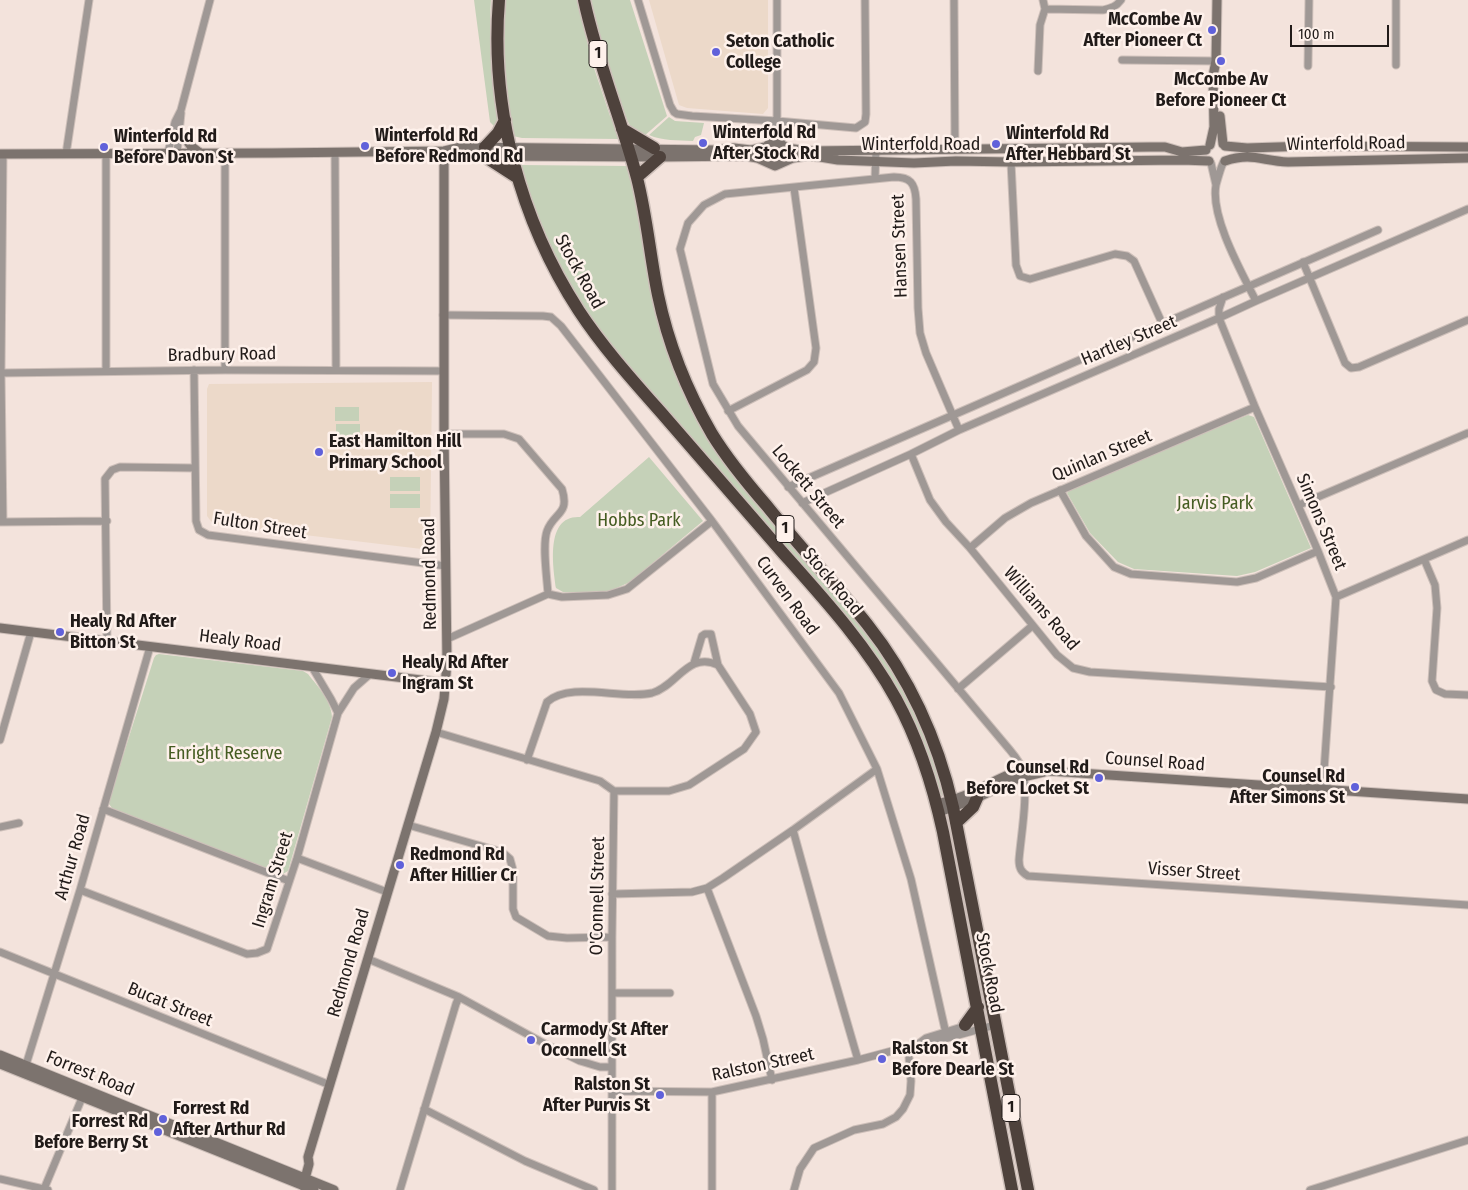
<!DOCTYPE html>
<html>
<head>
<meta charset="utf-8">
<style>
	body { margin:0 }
	#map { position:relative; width:1468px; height:1190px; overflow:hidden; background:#f3e3dc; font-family:"Fira Sans Condensed",sans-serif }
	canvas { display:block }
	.scale { position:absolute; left:1290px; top:25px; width:99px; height:22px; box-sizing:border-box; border:2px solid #211b19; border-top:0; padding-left:6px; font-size:15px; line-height:18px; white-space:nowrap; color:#211b19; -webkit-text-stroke:4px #fef1eb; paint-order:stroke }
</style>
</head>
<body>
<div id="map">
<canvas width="1468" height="1190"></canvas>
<div class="scale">100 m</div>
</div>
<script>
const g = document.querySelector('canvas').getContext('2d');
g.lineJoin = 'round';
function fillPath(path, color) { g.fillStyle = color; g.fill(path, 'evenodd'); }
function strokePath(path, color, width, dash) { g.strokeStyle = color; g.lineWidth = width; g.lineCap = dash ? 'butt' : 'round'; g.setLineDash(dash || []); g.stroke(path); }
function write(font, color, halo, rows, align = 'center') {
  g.font = font + ' "Fira Sans Condensed",sans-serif'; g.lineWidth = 5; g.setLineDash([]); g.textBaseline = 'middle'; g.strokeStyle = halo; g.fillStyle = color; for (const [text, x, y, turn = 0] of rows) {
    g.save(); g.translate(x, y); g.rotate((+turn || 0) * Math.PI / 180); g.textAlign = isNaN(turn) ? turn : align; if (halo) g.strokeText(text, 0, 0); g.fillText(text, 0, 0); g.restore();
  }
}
fillPath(new Path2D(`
	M649,0H768V108L763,114L687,108L679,105Z
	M432,382L430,550L213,524L207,516V389L209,384Z`), '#ecd9c9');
fillPath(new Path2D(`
	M474,0H491C489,27 491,55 494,82C495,96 501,113 495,127L490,122Z
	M503,0H578L591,59L610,116L616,124L619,139L522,138L513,136L504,83Z
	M589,0H630L667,116L643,137L631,128L615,94Z
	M669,117L675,121L704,123L701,135L695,137L693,141C678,140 662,141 649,135Z
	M520,165L627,166L630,167L650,281L723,460L747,492L863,627L902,685L925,735L945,794L942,796L939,791L907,710L593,322L557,262L533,210Z
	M335,407H359V421H335Z
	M1248,415L1254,417L1311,548L1255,572L1237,576L1134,569L1118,562L1090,533L1067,493L1071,488Z
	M336,424H360V438H336Z
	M649,457L703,521L630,582L610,591L592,593L563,592L556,588C553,566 545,515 580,517Z
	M390,477H420V491H390Z
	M390,494H420V508H390Z
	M159,654L303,671L308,674C318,687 331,700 332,717L288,871L283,874H278L112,808L109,804V800L154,658L156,655Z`), '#c5d1b8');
const street = new Path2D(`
	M638,0L670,105L674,112L677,114L692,116L777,121L856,128L865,122L866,114L865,0
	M777,0V121L780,129L781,143
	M954,0L955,149
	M1043,0L1045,9
	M1396,0V65
	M1045,9L1103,10C1111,8 1116,7 1121,0
	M1122,60L1216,61
	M1308,66L1309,0
	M1038,71L1040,25L1045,9
	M771,143L772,129L777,121
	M106,153V371
	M168,153L175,122L181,110L210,0
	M177,153L181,113
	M335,153L336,369
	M66,154L89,0
	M1011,162L1016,265L1020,276L1030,279L1115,254L1127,256L1134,261L1162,323
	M1211,163L1216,185
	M1223,163C1220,170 1218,178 1216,185C1210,217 1242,273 1256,301
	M875,179L876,150
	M1303,262L1345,363L1351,368L1359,367L1468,320
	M1223,297L1219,309V318L1255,407L1318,551L1336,597L1324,771L1321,777V789
	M443,315L543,316L551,317L561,326L712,521L839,693L877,769L911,879L947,1038
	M194,370L196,521L199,530L208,535L446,566
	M225,370V154
	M1,373L225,370L443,371
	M728,411L807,370L814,362L816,348L794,188
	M959,430L926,353L920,333L918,308L916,199C915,183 910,177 894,177L725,194L704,205L688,223L680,249L713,384L738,426L1009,749C1014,755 1020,762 1022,769C1029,794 1021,834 1019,860C1019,868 1021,872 1028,876L1468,905
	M444,434H504L519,439L562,489C570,515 554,512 547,531C542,545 547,578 548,594
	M911,454L930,500L946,522L970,548L1057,655L1073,668L1090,672L1331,687
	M788,487L1378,230
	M1060,490L1086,536L1114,567L1131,574L1237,582L1256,578L1318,551
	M802,503L911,454L959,430L1219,318L1256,301L1468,209
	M1299,505L1468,433
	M0,522L107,521
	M3,522L1,373L3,154
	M970,548L1005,518L1031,503L1255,407
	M1424,559L1435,585L1437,608L1432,681L1436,690L1445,694L1468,695
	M1336,597L1468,540
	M447,639L548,594L562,597L608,595L627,589L712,521
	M107,641L105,479L112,470L120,467L195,468
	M694,663L702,636L705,634H711L718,665
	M312,667L331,699L338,713
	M958,689L1032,626
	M436,732L600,781L614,791L612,937V1190
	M0,740L31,632
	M527,760L547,702C571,681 621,700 652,693C677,686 688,651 718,665L750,714L756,732L744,749L689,785L669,791H614
	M1324,771L1327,777V789
	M103,809L289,881
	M408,825L502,852L510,859L513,870V909L516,917L548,936L567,938L612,937
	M0,827L19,823
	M793,830L823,939L858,1060
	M297,858L387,892
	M707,888L756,1016L763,1039L772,1080
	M80,890L247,954L257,953L267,949L297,858L338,713L354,688L370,674
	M612,894L692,892L707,888L723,878L793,830L877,769
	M0,952L330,1085
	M368,959L459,997L547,1045L580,1061L600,1067H612
	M612,993H670
	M918,1044L926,1038L968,1025
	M25,1068L80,890L150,647
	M612,1091L712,1092L858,1060L918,1044L929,1043L995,1025
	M712,1092V1190
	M424,1109L525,1161L594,1190
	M0,1179L48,1190
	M44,1189L84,1093
	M400,1190L456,1004L459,997
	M794,1190L800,1169L814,1148L854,1130L883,1124L896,1117L903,1109L910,1095L911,1081L909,1058
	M1310,1190L1468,1140`);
const secondary = new Path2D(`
	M1220,116L1223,144
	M180,132L191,146L200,153
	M1210,145L1214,127L1213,76L1216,61L1217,0
	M1225,146L1247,148L1309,146L1468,147
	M786,148L809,151L1150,147H1165L1182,152L1206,150
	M444,151L460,155L484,156L660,157L746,156L757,158L775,166L793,158L807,156L820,157L838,160L914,163L956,161L1011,162L1182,160L1209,161
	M764,151C767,142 776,140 784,146L787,154
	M0,154L273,153L444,151L461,147L715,150L734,148L751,150L765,147
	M1225,161C1252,152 1262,161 1288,162L1468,158
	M0,628L445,683
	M937,804C950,801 962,797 975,791C997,781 1023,762 1049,771L1468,799
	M939,812L977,798L1011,781L1023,777L1044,772
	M0,1055L334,1190
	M0,1064L314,1190
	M303,1186L309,1164L308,1157L436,732L444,699L447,662L444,434V151`);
const highway = new Path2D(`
	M499,0C490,108 520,220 579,311C604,349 635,383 665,417C704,462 744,508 783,553C824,599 866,645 896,699C919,741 933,786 943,832L1012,1190
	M584,0C597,61 621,118 637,178C647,217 650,256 658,295C668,343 687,391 712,434C728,460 747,483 767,506C799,546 835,584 867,624C909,677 938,741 953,807L1028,1190
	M622,129L654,148
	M485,147L498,133L505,120
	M484,156L518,178
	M637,177L660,157
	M956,823L973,807L977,798
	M965,1025L978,1007`);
strokePath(street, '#cdbfb9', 9);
strokePath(secondary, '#cdbfb9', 11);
strokePath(highway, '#cdbfb9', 15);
strokePath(street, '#9f9895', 7);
strokePath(secondary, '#7c736e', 9);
strokePath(highway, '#4e423c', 12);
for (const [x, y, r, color] of [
	[1212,30,5,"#6061da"],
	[716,52,5,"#6061da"],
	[1221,61,5,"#6061da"],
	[703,143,5,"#6061da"],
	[996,144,5,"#6061da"],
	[365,146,5,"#6061da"],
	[104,147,5,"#6061da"],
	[319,452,5,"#6061da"],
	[60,632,5,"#6061da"],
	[392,673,5,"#6061da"],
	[1099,778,5,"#6061da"],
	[1355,787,5,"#6061da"],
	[400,865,5,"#6061da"],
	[531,1040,5,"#6061da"],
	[882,1059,5,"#6061da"],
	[660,1095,5,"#6061da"],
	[163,1119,5,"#6061da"],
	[158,1132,5,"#6061da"]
]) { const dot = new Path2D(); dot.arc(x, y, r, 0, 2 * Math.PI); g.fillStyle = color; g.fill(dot); strokePath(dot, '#fef1eb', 2); }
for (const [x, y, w] of [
	[598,54,18],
	[785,529,18],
	[1011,1108,18]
]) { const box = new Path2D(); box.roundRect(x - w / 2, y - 13.5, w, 27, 4); g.fillStyle = '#fef1eb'; g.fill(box); strokePath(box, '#211b19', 1); }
write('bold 16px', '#211b19', null, [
	["1",598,54],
	["1",785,529],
	["1",1011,1108]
]);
write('bold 18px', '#211b19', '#fef1eb', [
	["McCombe Av",1202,20,"right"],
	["After Pioneer Ct",1202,41,"right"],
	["Seton Catholic",726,42],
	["College",726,63],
	["McCombe Av",1221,80,"center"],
	["Before Pioneer Ct",1221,101,"center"],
	["Winterfold Rd",713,133],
	["After Stock Rd",713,154],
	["Winterfold Rd",1006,134],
	["After Hebbard St",1006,155],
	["Winterfold Rd",375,136],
	["Before Redmond Rd",375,157],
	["Winterfold Rd",114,137],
	["Before Davon St",114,158],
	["East Hamilton Hill",329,442],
	["Primary School",329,463],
	["Healy Rd After",70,622],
	["Bitton St",70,643],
	["Healy Rd After",402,663],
	["Ingram St",402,684],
	["Counsel Rd",1089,768,"right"],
	["Before Locket St",1089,789,"right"],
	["Counsel Rd",1345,777,"right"],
	["After Simons St",1345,798,"right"],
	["Redmond Rd",410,855],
	["After Hillier Cr",410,876],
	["Carmody St After",541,1030],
	["Oconnell St",541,1051],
	["Ralston St",892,1049],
	["Before Dearle St",892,1070],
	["Ralston St",650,1085,"right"],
	["After Purvis St",650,1106,"right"],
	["Forrest Rd",173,1109],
	["After Arthur Rd",173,1130],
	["Forrest Rd",148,1122,"right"],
	["Before Berry St",148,1143,"right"]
], 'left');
write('18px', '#211b19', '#fef1eb', [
	["Winterfold Road",1346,144,-1],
	["Winterfold Road",921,145],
	["Hansen Street",900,246,-92],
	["Stock Road",579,272,61],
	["Hartley Street",1129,341,-23],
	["Bradbury Road",222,355,-1],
	["Quinlan Street",1102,456,-23],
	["Lockett Street",808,487,50],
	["Simons Street",1321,522,67],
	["Fulton Street",260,526,9],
	["Redmond Road",430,574,-91],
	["Stock Road",832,582,50],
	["Curven Road",787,596,54],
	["Williams Road",1041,609,49],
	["Healy Road",240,641,7],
	["Counsel Road",1155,762,4],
	["Arthur Road",73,857,-74],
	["Visser Street",1194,872,4],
	["Ingram Street",273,880,-73],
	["O'Connell Street",598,896,-89],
	["Redmond Road",349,963,-74],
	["Stock Road",989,973,79],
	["Bucat Street",170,1005,22],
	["Ralston Street",763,1065,-12],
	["Forrest Road",90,1074,22]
]);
write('18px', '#455c22', '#fef1eb', [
	["Jarvis Park",1215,504],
	["Hobbs Park",639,521],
	["Enright Reserve",225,754]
]);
</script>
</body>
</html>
